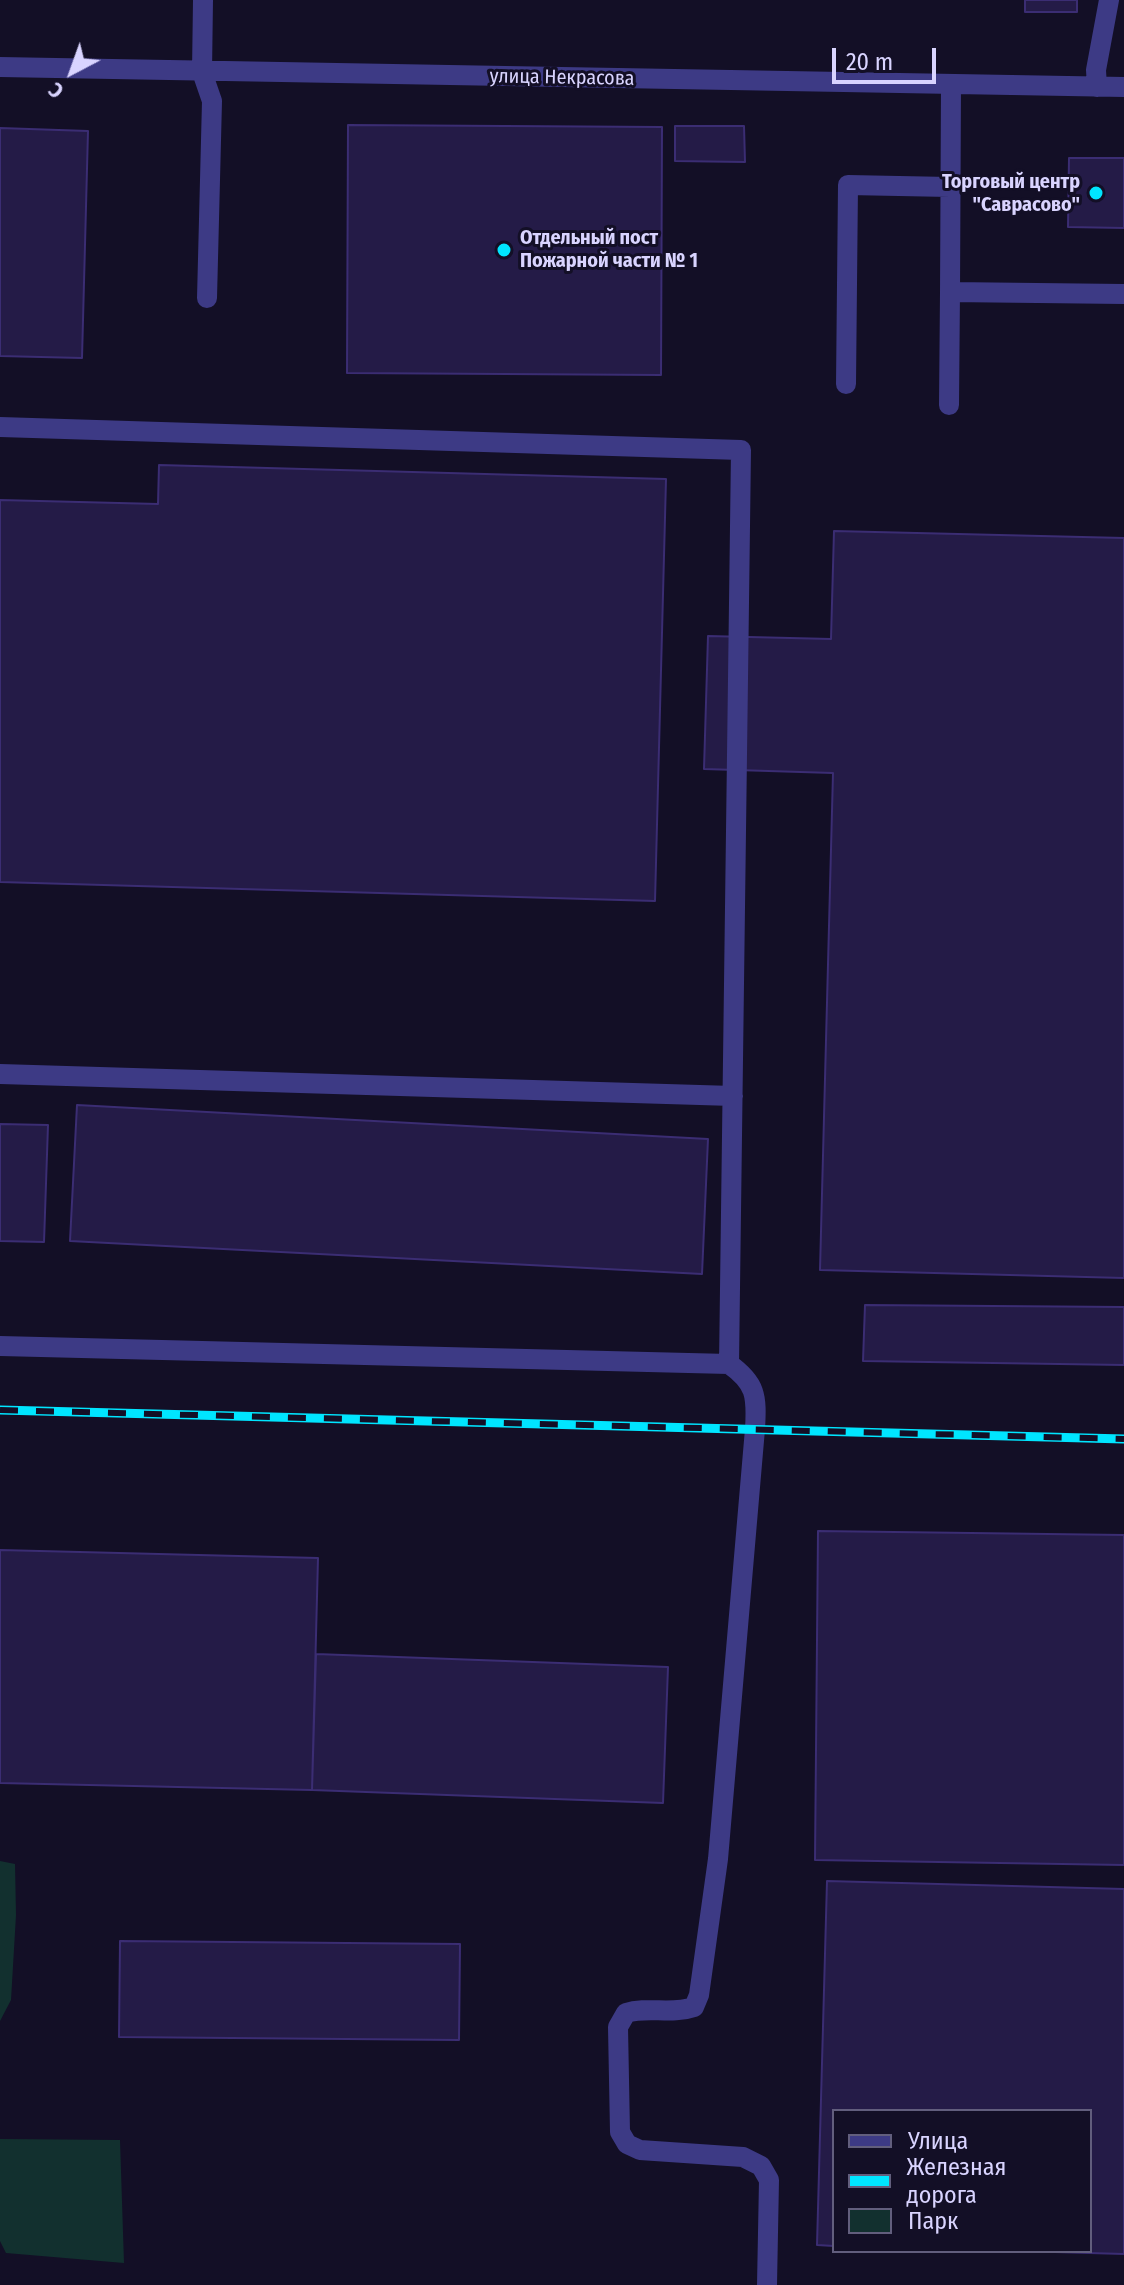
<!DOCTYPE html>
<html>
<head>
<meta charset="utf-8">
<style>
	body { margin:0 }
	#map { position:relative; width:1124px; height:2285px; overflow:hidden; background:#130f26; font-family:"Fira Sans Condensed",sans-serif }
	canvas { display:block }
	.legend { position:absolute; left:832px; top:2109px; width:260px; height:144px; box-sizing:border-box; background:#130f26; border:2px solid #625e7d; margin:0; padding:10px 14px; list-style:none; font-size:24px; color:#d9d4ff }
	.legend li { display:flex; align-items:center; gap:16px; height:40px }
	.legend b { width:40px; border:2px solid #625e7d }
	.north { position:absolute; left:32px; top:32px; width:80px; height:80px; -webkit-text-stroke:6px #130f26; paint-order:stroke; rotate:221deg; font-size:22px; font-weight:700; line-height:32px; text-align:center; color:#d9d4ff }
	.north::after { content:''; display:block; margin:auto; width:28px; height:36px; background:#d9d4ff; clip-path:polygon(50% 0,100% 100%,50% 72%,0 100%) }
	.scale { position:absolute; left:832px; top:48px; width:104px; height:36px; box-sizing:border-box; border:4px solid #d9d4ff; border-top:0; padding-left:10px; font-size:24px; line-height:28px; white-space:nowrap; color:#d9d4ff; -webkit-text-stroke:6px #130f26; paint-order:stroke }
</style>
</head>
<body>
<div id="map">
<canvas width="1124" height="2285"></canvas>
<ul class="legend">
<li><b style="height:10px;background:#3d3a85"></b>Улица</li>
<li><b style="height:10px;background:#00e5ff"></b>Железная дорога</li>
<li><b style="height:22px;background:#12302f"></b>Парк</li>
</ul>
<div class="north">С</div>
<div class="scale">20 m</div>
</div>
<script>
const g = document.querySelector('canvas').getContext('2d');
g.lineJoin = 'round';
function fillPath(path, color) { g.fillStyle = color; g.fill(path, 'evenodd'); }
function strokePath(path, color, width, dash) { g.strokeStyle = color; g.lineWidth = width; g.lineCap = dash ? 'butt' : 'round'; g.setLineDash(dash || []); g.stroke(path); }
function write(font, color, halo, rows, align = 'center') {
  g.font = font + ' "Fira Sans Condensed",sans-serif'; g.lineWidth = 6; g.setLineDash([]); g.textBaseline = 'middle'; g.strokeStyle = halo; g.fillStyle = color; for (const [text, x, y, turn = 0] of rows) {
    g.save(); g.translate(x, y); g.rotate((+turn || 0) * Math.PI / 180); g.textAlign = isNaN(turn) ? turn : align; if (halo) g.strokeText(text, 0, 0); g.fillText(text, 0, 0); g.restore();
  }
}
fillPath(new Path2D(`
	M0,1861L15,1864L16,1915L11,2000L0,2021Z
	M0,2139L120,2140L124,2263L6,2253L0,2241Z`), '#12302f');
const building = new Path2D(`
	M1025,0H1077V12H1025Z
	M348,125L662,127L661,375L347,373Z
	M675,126H744L745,162L675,161Z
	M0,128L88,131L82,358L0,356Z
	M1069,158H1124V228L1068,227Z
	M159,465L666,479L655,901L0,882V500L158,504Z
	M834,531L1124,538V1278L820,1270L833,773L704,769L708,636L831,639Z
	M77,1105L708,1139L702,1274L70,1241Z
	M0,1124L48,1125L44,1242L0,1241Z
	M865,1305L1124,1307V1365L863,1361Z
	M818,1531L1124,1535V1865L815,1860Z
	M0,1550L318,1558L312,1790L0,1783Z
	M316,1654L668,1667L663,1803L312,1790Z
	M827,1881L1124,1889V2254L1020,2251H1090V2111H834V2246L817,2245Z
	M120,1941L460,1944L459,2040L119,2037Z`);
fillPath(building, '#241b47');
strokePath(building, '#3b2d73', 2);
strokePath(new Path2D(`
	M203,0L202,72L212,101L207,298
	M0,67L1124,87
	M951,85L950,292L1124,294
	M1097,87L1096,70L1109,0
	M846,384L848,185L950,187
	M949,405L950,292
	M0,427L741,450L729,1364
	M0,1074L733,1096
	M0,1346L729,1364C756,1383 757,1396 755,1429L718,1859L699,1995L694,2007C671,2015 648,2006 626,2013L618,2027L620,2132L627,2144L640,2150L743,2157L761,2166L769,2180L767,2285`), '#3d3a85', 20);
const rail = new Path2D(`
	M0,1410L1124,1439`);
strokePath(rail, '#00e5ff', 9);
strokePath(rail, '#130f26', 6, [18]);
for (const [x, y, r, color] of [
	[1096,193,8,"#00e5ff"],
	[504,250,8,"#00e5ff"]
]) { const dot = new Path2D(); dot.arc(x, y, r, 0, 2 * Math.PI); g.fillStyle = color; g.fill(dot); strokePath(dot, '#130f26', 3); }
write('20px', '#d9d4ff', '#130f26', [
	["улица Некрасова",562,78,1]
]);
write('bold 20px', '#d9d4ff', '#130f26', [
	["Торговый центр",1080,182],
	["\"Саврасово\"",1080,205],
	["Отдельный пост",520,238,"left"],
	["Пожарной части № 1",520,261,"left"]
], 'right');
</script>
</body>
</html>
